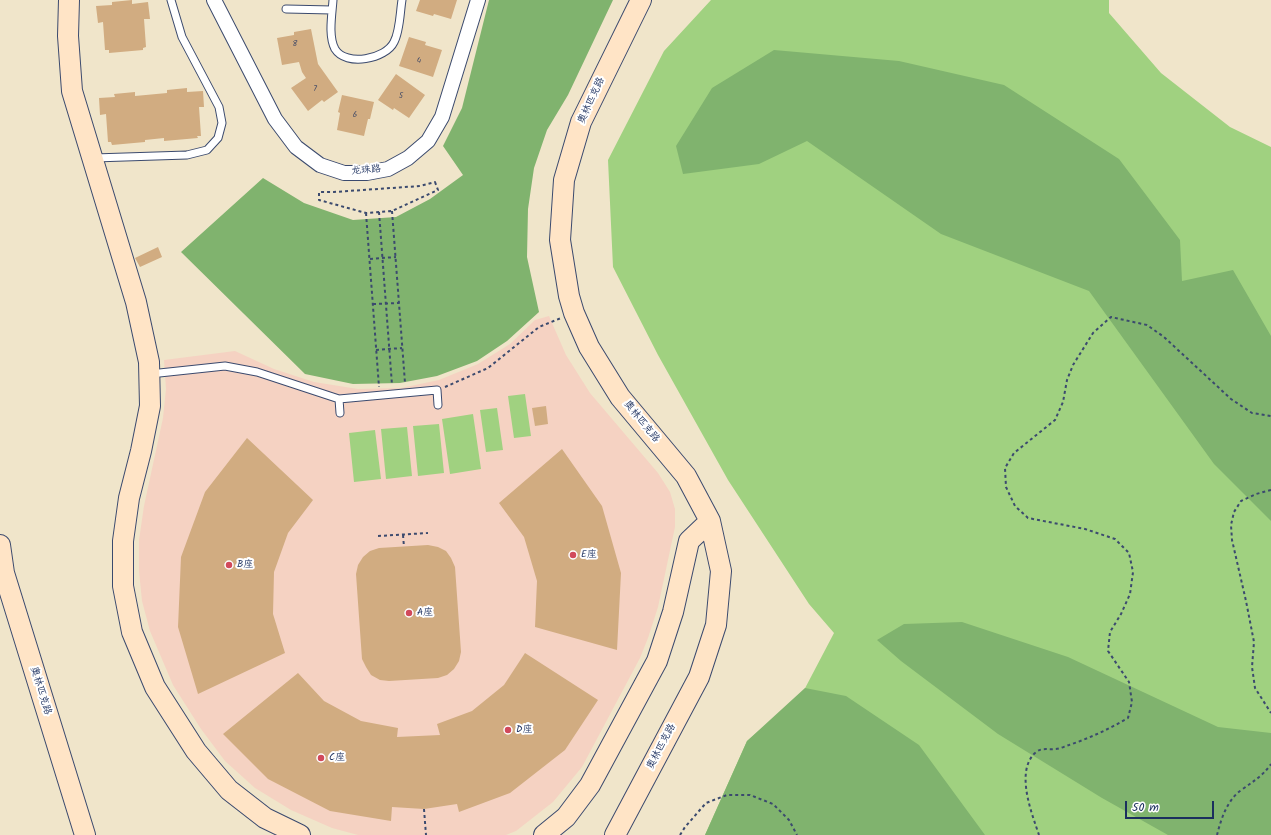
<!DOCTYPE html>
<html>
<head>
<meta charset="utf-8">
<style>
	body { margin:0 }
	#map { position:relative; width:1271px; height:835px; overflow:hidden; background:#f0e5ca; font-family:Kalam,sans-serif }
	canvas { display:block }
	.scale { position:absolute; left:1125px; top:801px; width:89px; height:18px; box-sizing:border-box; border:2px solid #1b2f5e; border-top:0; padding-left:5px; font-size:12px; line-height:14px; white-space:nowrap; color:#1b2f5e; -webkit-text-stroke:3px #fff; paint-order:stroke }
</style>
</head>
<body>
<div id="map">
<canvas width="1271" height="835"></canvas>
<div class="scale">50 m</div>
</div>
<script>
const g = document.querySelector('canvas').getContext('2d');
g.lineJoin = 'round';
function fillPath(path, color) { g.fillStyle = color; g.fill(path, 'evenodd'); }
function strokePath(path, color, width, dash) { g.strokeStyle = color; g.lineWidth = width; g.lineCap = dash ? 'butt' : 'round'; g.setLineDash(dash || []); g.stroke(path); }
function write(font, color, halo, rows, align = 'center') {
  g.font = font + ' Kalam,"LXGW WenKai TC",sans-serif'; g.lineWidth = 4; g.setLineDash([]); g.textBaseline = 'middle'; g.strokeStyle = halo; g.fillStyle = color; for (const [text, x, y, turn = 0] of rows) {
    g.save(); g.translate(x, y); g.rotate((+turn || 0) * Math.PI / 180); g.textAlign = isNaN(turn) ? turn : align; if (halo) g.strokeText(text, 0, 0); g.fillText(text, 0, 0); g.restore();
  }
}
fillPath(new Path2D(`
	M549,316L566,355L590,393L658,473L670,492L675,509V527L658,607L648,638L640,658L582,767L553,802L516,831L506,835H358L332,828L291,810L255,788L225,761L201,729L173,685L150,631L142,601L139,571V540L144,506L163,418L166,389L164,360L235,351L274,369L314,382L358,389L401,388L439,380L478,364L510,344L535,320Z`), '#f5d2c2');
fillPath(new Path2D(`
	M711,0H1109V13L1161,73L1230,127L1271,147V835H705L747,741L802,694L834,633L809,604L728,480L658,355L613,267L608,160L664,51Z
	M525,394L531,436L514,438L508,396Z
	M497,408L503,450L486,452L480,410Z
	M473,414L481,469L450,474L442,419Z
	M439,424L444,473L418,476L413,426Z
	M407,427L412,476L386,479L381,429Z
	M375,430L381,479L354,482L349,433Z`), '#a0d180');
fillPath(new Path2D(`
	M489,0H613L568,95L547,130L534,168L528,209L527,257L539,312L507,341L477,361L437,376L400,383L353,384L305,374L181,252L263,178L304,203L353,220L396,217L430,199L463,175L443,146L462,108Z
	M774,50L899,61L1004,85L1119,159L1180,240L1182,281L1233,270L1271,336V521L1214,464L1089,291L941,234L807,141L759,164L683,174L676,146L712,88Z
	M962,622L1068,657L1218,727L1271,733V835H1168L1102,798L998,734L901,661L877,640L904,624Z
	M805,688L846,696L919,745L985,835H705L747,741Z`), '#80b36e');
fillPath(new Path2D(`
	M132,0V4L148,2L150,19H144L146,47L143,48V50L109,53V50H105L103,22L98,23L96,6L112,5V2Z
	M420,0H457L451,19L434,14L433,16L416,11Z
	M311,29L318,64L338,92L324,102L322,100L308,111L291,88L306,78L302,72L299,62L282,65L277,38L294,35V32Z
	M409,37L426,42L425,45L442,50L433,77L399,66Z
	M396,74L425,95L409,118L394,108L393,110L378,100Z
	M187,88V92L203,91L204,107H199L201,136H197L198,138L164,141V138L145,140V142L112,145L111,142H108L106,114L100,115L99,98L115,97L114,94L135,92V96L167,93V90Z
	M342,95L374,102L370,119H368L364,136L337,130L340,113L338,112Z
	M158,247L162,257L140,267L135,258Z
	M546,406L548,424L535,426L532,408Z
	M247,438L313,500L288,533L274,572L273,614L285,653L198,694L178,627L181,557L205,492Z
	M562,449L602,506L621,573L617,650L535,627L537,581L524,537L499,503Z
	M428,545L438,547L446,551L451,558L455,567L461,652L459,661L454,669L447,675L438,678L389,681L380,680L371,675L366,667L362,659L356,574L358,565L363,557L370,551L379,548Z
	M525,653L598,700L565,750L510,793L459,812L457,804L424,809L392,807L391,821L330,811L268,779L223,734L298,673L324,701L361,721L398,728L397,737L440,735L437,724L472,711L504,685Z`), '#d1ac81');
const lane = new Path2D(`
	M333,0C332,15 328,36 335,49C346,67 386,59 394,42C400,31 400,12 402,0
	M286,9L332,10
	M94,158L187,155L207,150L218,138L222,123L219,107L182,37L171,0
	M150,374L225,366L257,372L339,399L437,390L438,405
	M339,399L340,413`);
const street = new Path2D(`
	M214,0L275,119L296,147L320,165L344,173H367L388,169L408,158L428,141L442,117L478,0`);
const secondary = new Path2D(`
	M69,0L68,36L72,91L136,302L149,362L150,406L141,451L129,498L123,541V586L132,632L155,687L196,751L229,790L265,818L300,835
	M0,545L4,573L85,835
	M544,835L566,817L590,785L657,661L673,612L689,541L710,521
	M615,835L699,677L716,625L721,571L710,521L686,476L620,397L589,347L574,313L569,296L560,240L564,180L581,122L641,0`);
strokePath(lane, '#3b4a6e', 9);
strokePath(street, '#3b4a6e', 16);
strokePath(secondary, '#3b4a6e', 22);
strokePath(new Path2D(`
	M435,182L438,190L392,211L366,213L319,200V192H334L420,186Z
	M392,211L405,383
	M379,212L392,385
	M366,213L379,387
	M370,259L396,257
	M373,304L399,303
	M376,350L402,348
	M445,387L488,368L539,327L561,318
	M1271,490L1256,494L1241,501L1234,512L1231,525L1232,540L1246,601L1254,642L1252,667L1255,688L1271,713
	M403,535L404,547
	M378,536L428,533
	M424,809L426,835
	M680,835L685,827L706,803L727,795H750L773,804L789,820L797,835
	M1039,835C1032,814 1015,772 1035,753C1041,747 1048,750 1055,749C1060,749 1065,746 1069,745C1090,738 1109,729 1128,718L1132,702L1129,682L1108,651L1110,632L1121,614L1130,594L1133,572L1129,553L1115,539L1085,529L1028,518L1015,506L1006,487L1005,468L1014,453L1055,420L1063,402L1067,380L1073,365L1093,333L1111,317L1147,325L1164,337L1231,399L1252,413L1271,416
	M1217,835C1221,819 1227,801 1240,791C1252,782 1262,777 1271,764`), '#3b4a6e', 2, [3, 3]);
strokePath(lane, '#fff', 7);
strokePath(street, '#fff', 14);
strokePath(secondary, '#ffe4c6', 20);
for (const [x, y, r, color] of [
	[573,555,4,"#d1495b"],
	[229,565,4,"#d1495b"],
	[409,613,4,"#d1495b"],
	[508,730,4,"#d1495b"],
	[321,758,4,"#d1495b"]
]) { const dot = new Path2D(); dot.arc(x, y, r, 0, 2 * Math.PI); g.fillStyle = color; g.fill(dot); strokePath(dot, '#fff', 1.5); }
write('8px', '#484e67', null, [
	["8",295,45],
	["4",419,62],
	["7",315,90],
	["5",401,97],
	["6",355,116]
]);
write('10px', '#1b2f5e', '#fff', [
	["奥林匹克路",592,101,-65],
	["龙珠路",366,171,-5],
	["奥林匹克路",641,422,51],
	["奥林匹克路",40,691,73],
	["奥林匹克路",662,747,-62]
]);
write('10px', '#1b2f5e', '#fff', [
	["E座",581,555],
	["B座",237,565],
	["A座",417,613],
	["D座",516,730],
	["C座",329,758]
], 'left');
</script>
</body>
</html>
